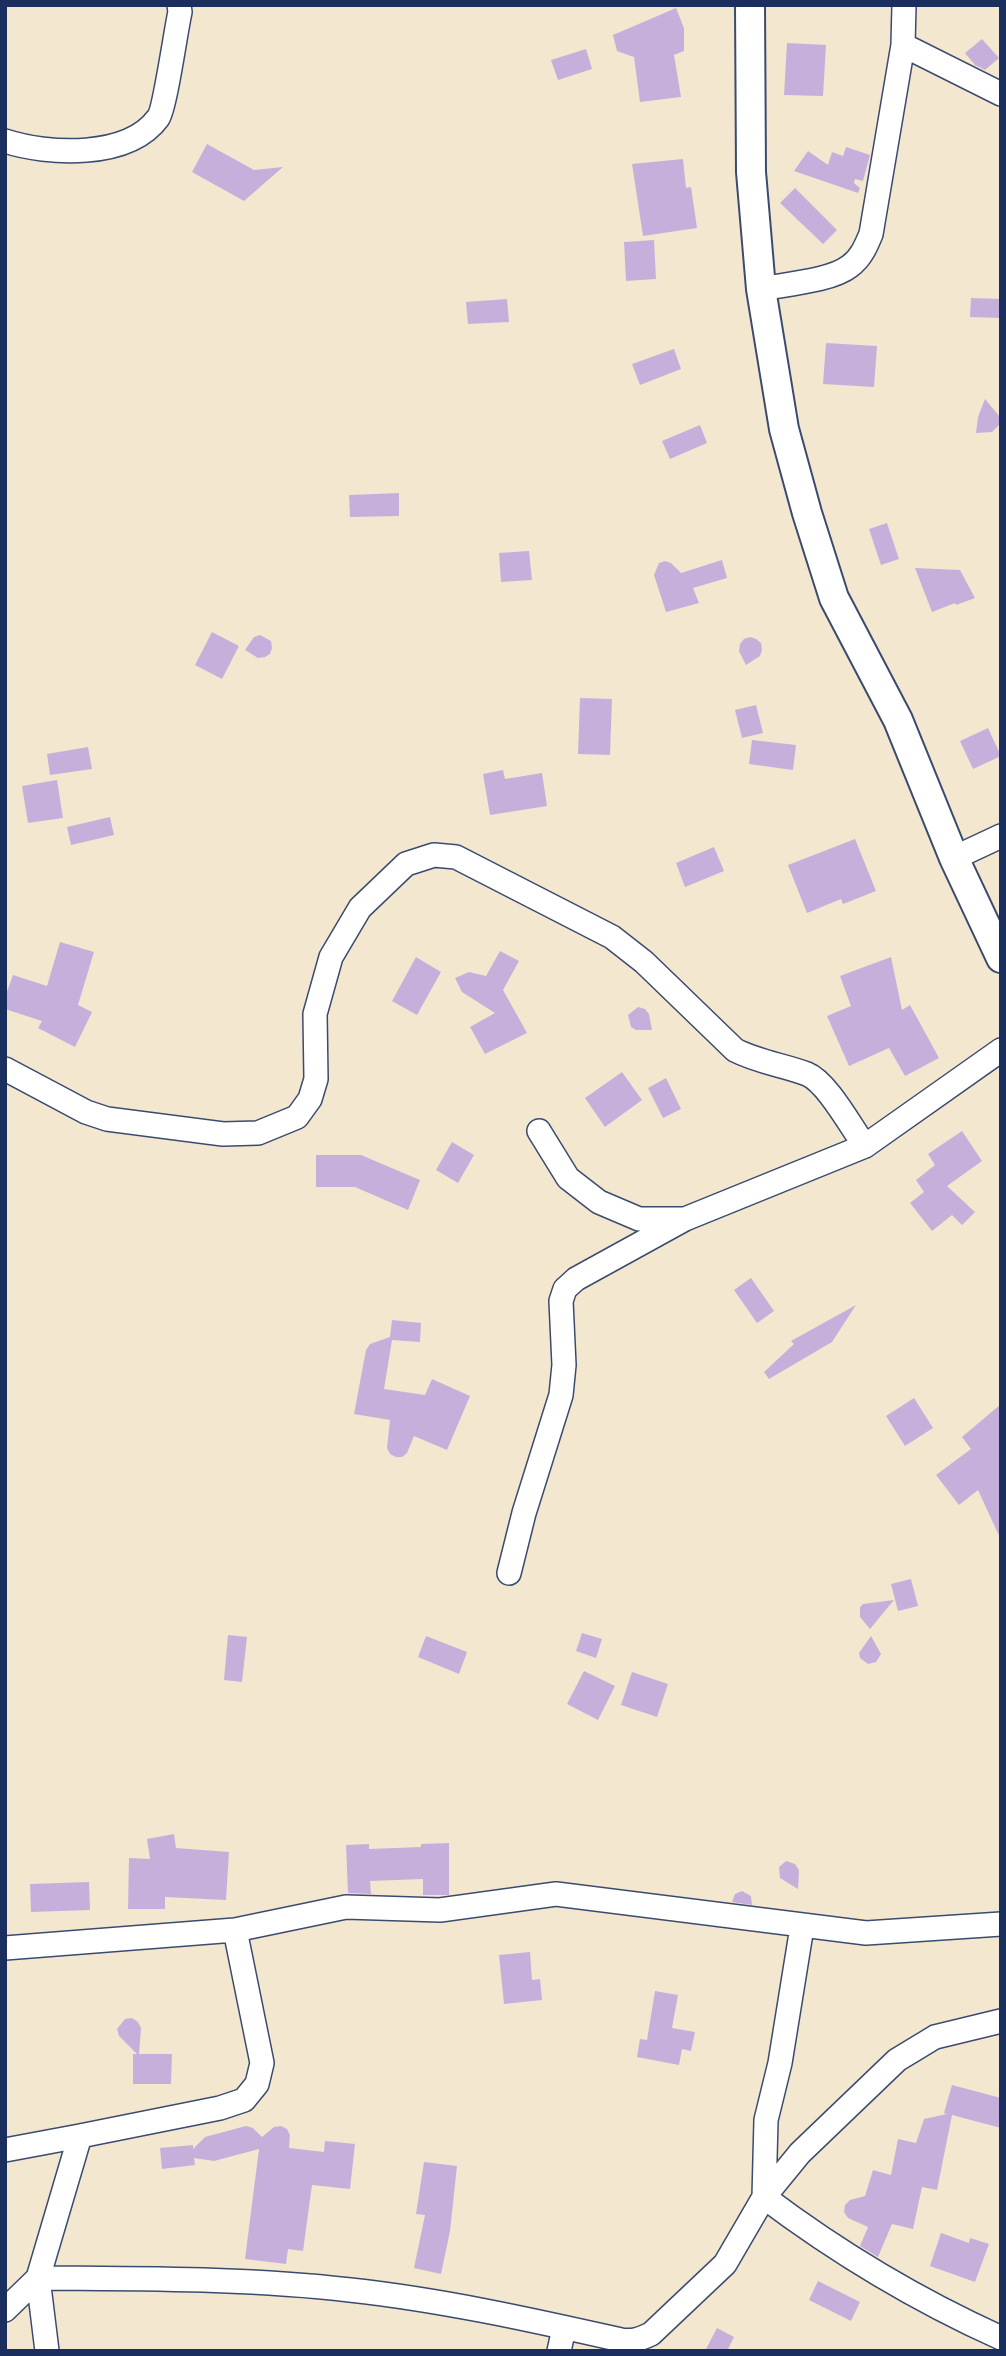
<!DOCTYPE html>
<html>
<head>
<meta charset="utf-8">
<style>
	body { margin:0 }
	#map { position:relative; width:1006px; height:2356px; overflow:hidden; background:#f3e7d0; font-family:"IM FELL French Canon",serif }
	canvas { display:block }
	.frame { position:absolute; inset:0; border:7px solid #1b2f5e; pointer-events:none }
</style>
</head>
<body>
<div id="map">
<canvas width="1006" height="2356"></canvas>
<div class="frame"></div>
</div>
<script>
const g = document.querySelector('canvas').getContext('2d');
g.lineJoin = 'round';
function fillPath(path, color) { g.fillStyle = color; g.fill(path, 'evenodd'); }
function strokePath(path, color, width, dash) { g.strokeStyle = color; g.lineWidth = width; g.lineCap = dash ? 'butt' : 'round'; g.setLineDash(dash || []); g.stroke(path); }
fillPath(new Path2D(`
	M676,8L684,28V51L674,55L681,97L640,102L634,57L617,51L613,35Z
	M982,39L999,58L985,70L975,65L965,53Z
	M787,43L826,45L823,96L784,95Z
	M586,49L592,69L558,80L551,60Z
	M207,144L254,170L283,167L244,201L192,172Z
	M846,147L870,155L863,181L855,179L854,183L860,188L858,193L794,171L808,151L828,165L832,152L843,156Z
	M683,159L686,188L691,187L697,228L643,236L632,164Z
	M795,188L837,230L823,244L780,203Z
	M654,240L656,279L626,281L624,242Z
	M971,298L1001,299V318L970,317Z
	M507,299L509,322L468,324L466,302Z
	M826,343L877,346L874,387L823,384Z
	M674,349L681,369L640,385L632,364Z
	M985,399L1000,417V424L992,432L976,433L978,417Z
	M700,425L707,443L670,459L662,441Z
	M399,493V516L350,517L349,495Z
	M887,523L899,559L881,565L869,529Z
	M529,551L532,580L501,582L499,553Z
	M722,560L727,578L693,588L699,603L666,612L654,575L659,563L665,561L671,563L681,573Z
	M915,568L960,570L975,598L956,605L955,603L932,612Z
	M212,632L239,646L222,679L195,665Z
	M260,635L271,641L272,648L270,654L265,657L258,658L245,650L254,637Z
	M750,637L756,639L761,643L762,650L760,656L746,665L739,651L740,644L744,639Z
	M580,698L612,699L610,755L578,754Z
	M756,705L763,733L742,738L735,710Z
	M988,728L1001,756L973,769L960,741Z
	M752,740L796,745L793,770L749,764Z
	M88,747L92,769L50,775L47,754Z
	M503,770L505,779L542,773L547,806L490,815L483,774Z
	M57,780L63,818L28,823L22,786Z
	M110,817L114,835L71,845L67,827Z
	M855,839L876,891L843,904L841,899L807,913L788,865Z
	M714,847L724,871L685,887L676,863Z
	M60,942L94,952L78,1005L92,1012L75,1047L38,1028L42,1021L5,1009V997L13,975L47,986Z
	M500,951L519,961L503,990L527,1033L485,1054L470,1027L495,1013L462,992L455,978L469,972L486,976Z
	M416,957L441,972L417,1015L392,1001Z
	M891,957L902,1010L910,1005L939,1058L905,1076L889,1048L849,1066L827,1016L851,1006L840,976Z
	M638,1007L645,1009L649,1014L652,1030H636L631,1027L628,1015Z
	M622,1072L642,1100L605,1127L585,1098Z
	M666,1078L681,1109L663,1118L648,1088Z
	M962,1131L982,1161L947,1186L975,1212L962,1225L952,1215L932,1231L910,1203L924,1192L916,1180L935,1165L928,1154Z
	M452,1142L474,1155L458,1183L436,1170Z
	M316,1155H361L420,1180L408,1210L355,1187H316Z
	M751,1278L774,1311L757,1323L734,1290Z
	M856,1305L832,1342L769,1379L764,1372L794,1344L791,1341Z
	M392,1320L421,1323L420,1342L392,1340L384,1389L425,1395L432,1379L470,1396L447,1450L414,1436L407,1453L402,1457H396L390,1454L387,1448L390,1420L354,1414L366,1350L370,1344L390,1337Z
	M914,1398L933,1428L905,1446L886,1416Z
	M1001,1404V1540L978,1490L959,1505L936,1475L971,1449L962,1437Z
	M911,1579L918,1606L898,1611L891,1584Z
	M894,1600L870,1629L860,1617V1607L863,1604Z
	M582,1633L602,1639L596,1658L576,1651Z
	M228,1635L247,1637L242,1682L224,1680Z
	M426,1636L467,1652L459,1674L418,1657Z
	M871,1636L881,1654L876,1662L868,1664L860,1658L859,1653Z
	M584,1671L615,1686L598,1720L567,1704Z
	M632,1672L668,1684L657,1717L621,1705Z
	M174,1834L176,1848L229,1852L226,1900L165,1897V1909H128L129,1858L150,1859L147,1839Z
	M449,1843V1895H423V1879L370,1881L371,1894L348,1893L346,1845L369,1844V1849L421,1847V1844Z
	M786,1861L795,1864L799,1870L798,1889L780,1878L779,1867Z
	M89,1882L90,1910L31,1912L30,1884Z
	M742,1891L751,1896L752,1905L732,1902L735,1894Z
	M530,1952L532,1980L540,1979L542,2000L504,2004L499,1955Z
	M655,1991L678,1995L672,2028L695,2032L691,2051L682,2049L679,2065L637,2057L640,2039L647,2040Z
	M132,2018L138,2022L141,2028L139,2054H172L171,2084H133V2054H137L119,2036L117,2029L125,2019Z
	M952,2085L1001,2098V2128L952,2115L937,2190L922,2187L913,2229L892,2224L878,2257L860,2246L868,2227L848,2218L844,2212L845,2205L850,2200L865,2196L873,2170L891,2175L898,2139L916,2143L924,2119L947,2114L944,2113Z
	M246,2126L253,2128L262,2137L274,2127L281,2126L287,2129L290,2135L289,2148L324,2152L325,2141L355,2144L350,2189L312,2185L303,2251L288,2249L286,2264L245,2259L259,2149L214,2161L194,2158L195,2165L162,2169L160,2148L193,2145V2149L205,2137Z
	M424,2162L457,2166L450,2231L441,2274L414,2268L425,2215L416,2214Z
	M941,2233L969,2243L970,2238L989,2244L975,2282L930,2266Z
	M818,2281L860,2302L851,2321L809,2300Z
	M717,2328L734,2337L727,2351H705Z`), '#c6b0db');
const minor = new Path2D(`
	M903,45L1001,94
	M5,141C48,155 128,159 158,118C165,109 176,29 180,12L179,5
	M761,289C786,284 831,281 850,266C861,258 866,246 871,234L903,45L904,5
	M954,858L1001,836
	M5,1069L86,1112L107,1119L223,1134L258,1133L297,1117L310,1099L316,1079L315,1014L331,957L360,908L406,864L434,855L456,857L612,937L644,962L735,1050C758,1062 783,1065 807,1074C827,1082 851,1127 865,1146
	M539,1131L568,1178L599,1202L639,1219H683
	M509,1573L524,1513L561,1395L564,1365L561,1301L565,1289L576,1279L685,1219L865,1146L1001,1050
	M802,1927L780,2063L766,2120L764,2197C837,2252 917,2300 1001,2338
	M5,1948L235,1930L346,1907L440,1910L556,1894L866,1933L1001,1924
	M5,2150L80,2136
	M5,2310L38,2278L80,2136L220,2108L244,2100L257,2084L262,2063L235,1930
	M47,2351L38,2278C142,2279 247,2278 350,2290C442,2300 532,2320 621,2340C633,2342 640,2339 651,2334L725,2264L764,2197L800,2153L897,2060L935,2037L1001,2021
	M559,2351L564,2328`);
const tertiary = new Path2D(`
	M750,5L751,172L761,289L784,429L807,513L834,598L898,720L954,858L1001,958`);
strokePath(minor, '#3b4b6f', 26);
strokePath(tertiary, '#3b4b6f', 32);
strokePath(minor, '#fff', 23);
strokePath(tertiary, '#fff', 28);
</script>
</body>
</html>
